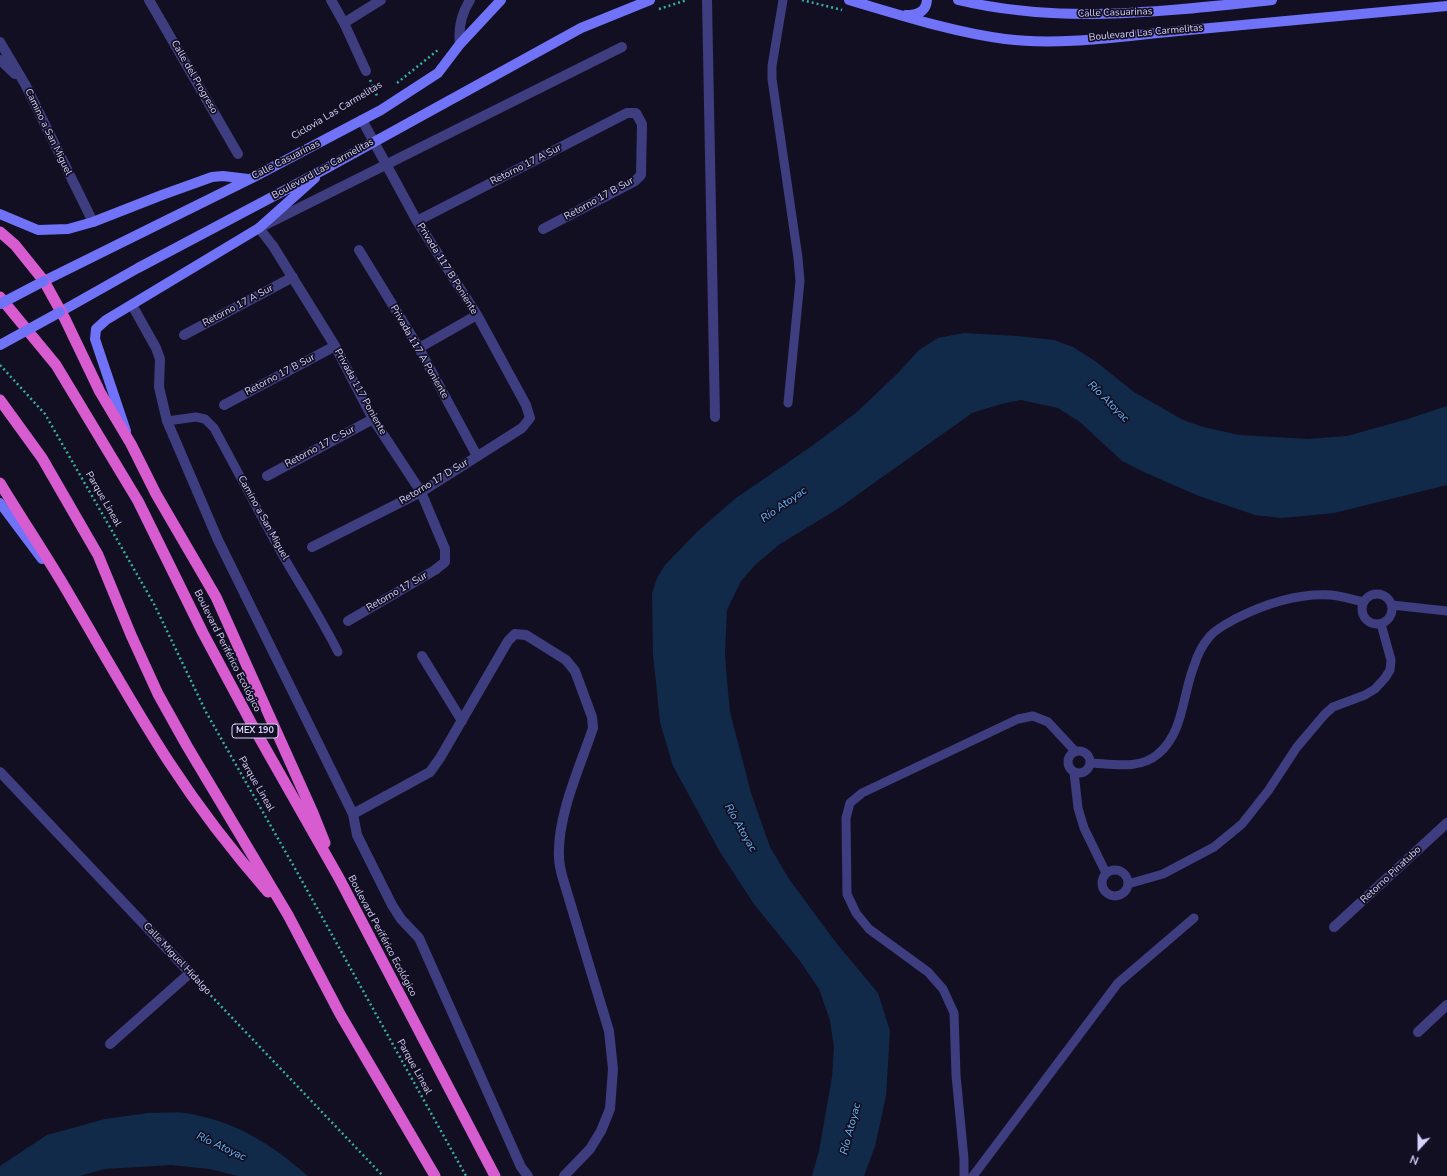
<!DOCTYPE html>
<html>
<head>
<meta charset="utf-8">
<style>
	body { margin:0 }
	#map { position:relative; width:1447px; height:1176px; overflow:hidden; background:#120f23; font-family:"Nunito Sans",sans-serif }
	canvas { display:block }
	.north { position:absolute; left:1399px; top:1128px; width:40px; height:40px; -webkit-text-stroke:3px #120f23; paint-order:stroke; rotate:201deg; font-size:11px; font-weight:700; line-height:16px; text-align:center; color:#d7d4fc }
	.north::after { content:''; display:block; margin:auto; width:14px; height:18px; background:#d7d4fc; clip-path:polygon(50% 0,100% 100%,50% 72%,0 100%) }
</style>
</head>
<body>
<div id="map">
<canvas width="1447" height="1176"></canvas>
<div class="north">N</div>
</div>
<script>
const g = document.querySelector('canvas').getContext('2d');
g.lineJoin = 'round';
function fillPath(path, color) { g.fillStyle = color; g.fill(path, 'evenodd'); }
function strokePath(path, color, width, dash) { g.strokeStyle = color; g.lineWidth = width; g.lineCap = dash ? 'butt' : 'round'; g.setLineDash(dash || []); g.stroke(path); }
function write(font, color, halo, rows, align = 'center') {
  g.font = font + ' "Nunito Sans",sans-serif'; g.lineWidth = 3.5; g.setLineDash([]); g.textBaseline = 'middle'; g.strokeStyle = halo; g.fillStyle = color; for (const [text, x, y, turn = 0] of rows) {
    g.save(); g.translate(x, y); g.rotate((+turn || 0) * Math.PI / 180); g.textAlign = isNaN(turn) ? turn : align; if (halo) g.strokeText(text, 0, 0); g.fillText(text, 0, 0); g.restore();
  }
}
fillPath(new Path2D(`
	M964,333L1017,336L1054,340L1073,347L1095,361L1134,392L1183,420L1203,427L1239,435L1308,439L1347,436L1408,419L1447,406V485L1334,513L1282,518L1255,515L1199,496L1146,473L1122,461L1080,422L1058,408L1021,400L1001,404L972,413L839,508L780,544L755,565L741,581L727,610L725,654L727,681L730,712L751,793L770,847L789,879L837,944L878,993L890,1031L886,1096L875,1146L864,1176H812L819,1151L832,1077L834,1048L830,1020L819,989L800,961L754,904L720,852L673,766L660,722L653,653L652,594L657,578L665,565L698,531L736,498L812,446L857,412L898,373L919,350L938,338Z
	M148,1113C160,1113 173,1112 185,1113C235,1121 270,1143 308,1176H238L210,1169L171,1165L104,1169L80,1176H0V1166L47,1135L105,1119Z`), '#122a49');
strokePath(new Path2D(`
	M802,0L842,10
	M659,9L687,0
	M370,80L378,98
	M397,83L438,50
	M0,365L45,414L154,604L206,712L297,872L466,1176
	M197,981L383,1176`), '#36aea2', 2.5, [2, 3]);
strokePath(new Path2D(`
	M783,0L772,66V79L798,258L800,281L788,403
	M167,421L196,417L205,419L214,428C237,470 259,513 282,554C301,587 321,618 338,652
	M1362 609a15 15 0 1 1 30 0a15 15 0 1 1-30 0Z
	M1392,605L1447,611
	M1068 762a11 11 0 1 1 22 0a11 11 0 1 1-22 0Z
	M1090,763C1112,764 1140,770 1158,754C1184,732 1182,696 1194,666C1197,656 1203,644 1210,636C1217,628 1228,623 1237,618C1267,603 1298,593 1331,595C1342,596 1353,600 1364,602
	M1074,772L1078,808L1084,828L1106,873
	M1102 883a13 13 0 1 1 26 0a13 13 0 1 1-26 0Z
	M1128,884L1163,874L1214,847L1242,824L1268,791L1297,747L1325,714L1333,707L1365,695L1375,689L1385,678L1390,670L1391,660L1381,624
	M964,1176V1159L956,1075L954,1013L943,989L928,972L869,929L856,913L847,894L846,818L850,803L862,793L1018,719L1033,716L1048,722L1075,751
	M973,1176L1118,983L1194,918`), '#3d3d7f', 9);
strokePath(new Path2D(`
	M149,0L238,154
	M331,0L344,23L366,71
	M707,0L715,417
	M344,23L381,0
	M0,42L25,84L93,222
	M460,44C458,29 462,13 470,0
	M0,60L15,74
	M417,221L627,113H636L642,124L641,175L635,181L543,229
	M359,250L419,348L477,456
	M132,305L156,348L160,359L159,387L167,421L218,540L353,814L357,835L392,905L401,919L419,938L521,1167L528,1176
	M184,335L293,277
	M419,348L477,315
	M224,405L335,346
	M267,476L373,419
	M312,547L421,492L522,428L530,418L526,405L477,315L417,221L362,120
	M348,621L435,570L445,562V549L421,492L373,419L335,346L273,246L259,228L622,47
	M422,656L462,721
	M0,772L190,973L110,1044
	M353,814L430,772L440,758L508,641L515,634L526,635L566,660L575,671L592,717L593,728C580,767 557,816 559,857C559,864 561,872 563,879L609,1031L613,1069L610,1109L601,1131L590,1149L564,1176
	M1334,927L1447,823
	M1418,1032L1447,1005`), '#3d3d7f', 10);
strokePath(new Path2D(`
	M849,0C900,15 952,32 1005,39C1061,46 1122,36 1178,31C1267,22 1357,15 1447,6
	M958,0C1061,25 1168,11 1272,0
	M906,15C917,15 926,12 927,0
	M0,214L38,230L68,229L93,222L162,195L212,177L223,176L248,179
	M44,281L252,178L381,110L438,73L460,44L501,0
	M60,312L138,268L325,169L581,28L650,0
	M126,431L95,339L96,329L106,320L259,228L315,178
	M0,503L42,559`), '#7072f7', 10);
strokePath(new Path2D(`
	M0,232L15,245L44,281L65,319L100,392L131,444L156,494L216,597L313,813L325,843
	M0,297L56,365L138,501L203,633L255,730L339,878L495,1176
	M0,400L42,458L98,555L131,635L158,694L187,746L288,915L340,1014L435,1176
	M0,483C23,521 48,558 70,596C103,652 134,708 169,762C199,808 232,851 268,892`), '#d65cd0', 11);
strokePath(new Path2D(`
	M0,304L44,281
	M0,345L60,312`), '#7072f7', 10);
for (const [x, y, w] of [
	[255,731,46]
]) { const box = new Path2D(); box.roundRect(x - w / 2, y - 7, w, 14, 3); g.fillStyle = '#120f23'; g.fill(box); strokePath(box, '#d7d4fc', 1); }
write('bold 9px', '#d7d4fc', null, [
	["MEX 190",255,731]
]);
write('10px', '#d7d4fc', '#120f23', [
	["Calle Casuarinas",1115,13,-2],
	["Boulevard Las Carmelitas",1146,33,-5],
	["Calle del Progreso",194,77,60],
	["Ciclovia Las Carmelitas",337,111,-31],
	["Camino a San Miguel",48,132,64],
	["Calle Casuarinas",286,160,-27],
	["Retorno 17 A Sur",526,165,-27],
	["Boulevard Las Carmelitas",323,169,-29],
	["Retorno 17 B Sur",599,199,-29],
	["Privada 117 B Poniente",447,269,58],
	["Retorno 17 A Sur",238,306,-28],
	["Privada 117 A Poniente",419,352,60],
	["Retorno 17 B Sur",280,375,-28],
	["Privada 117 Poniente",360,392,61],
	["Retorno 17 C Sur",320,447,-28],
	["Retorno 17 D Sur",434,482,-31],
	["Parque Lineal",103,499,60],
	["Camino a San Miguel",263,518,61],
	["Retorno 17 Sur",397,592,-30],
	["Boulevard Periférico Ecológico",227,651,63],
	["Parque Lineal",256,784,60],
	["Retorno Pinatubo",1391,875,-43],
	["Boulevard Periférico Ecológico",382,936,62],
	["Calle Miguel Hidalgo",177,959,47],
	["Parque Lineal",414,1067,61]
]);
write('italic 11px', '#68baf6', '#120f23', [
	["Río Atoyac",1108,402,45],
	["Río Atoyac",784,505,-35],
	["Río Atoyac",740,828,60],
	["Río Atoyac",851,1129,-75],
	["Río Atoyac",221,1147,25]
]);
</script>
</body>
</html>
